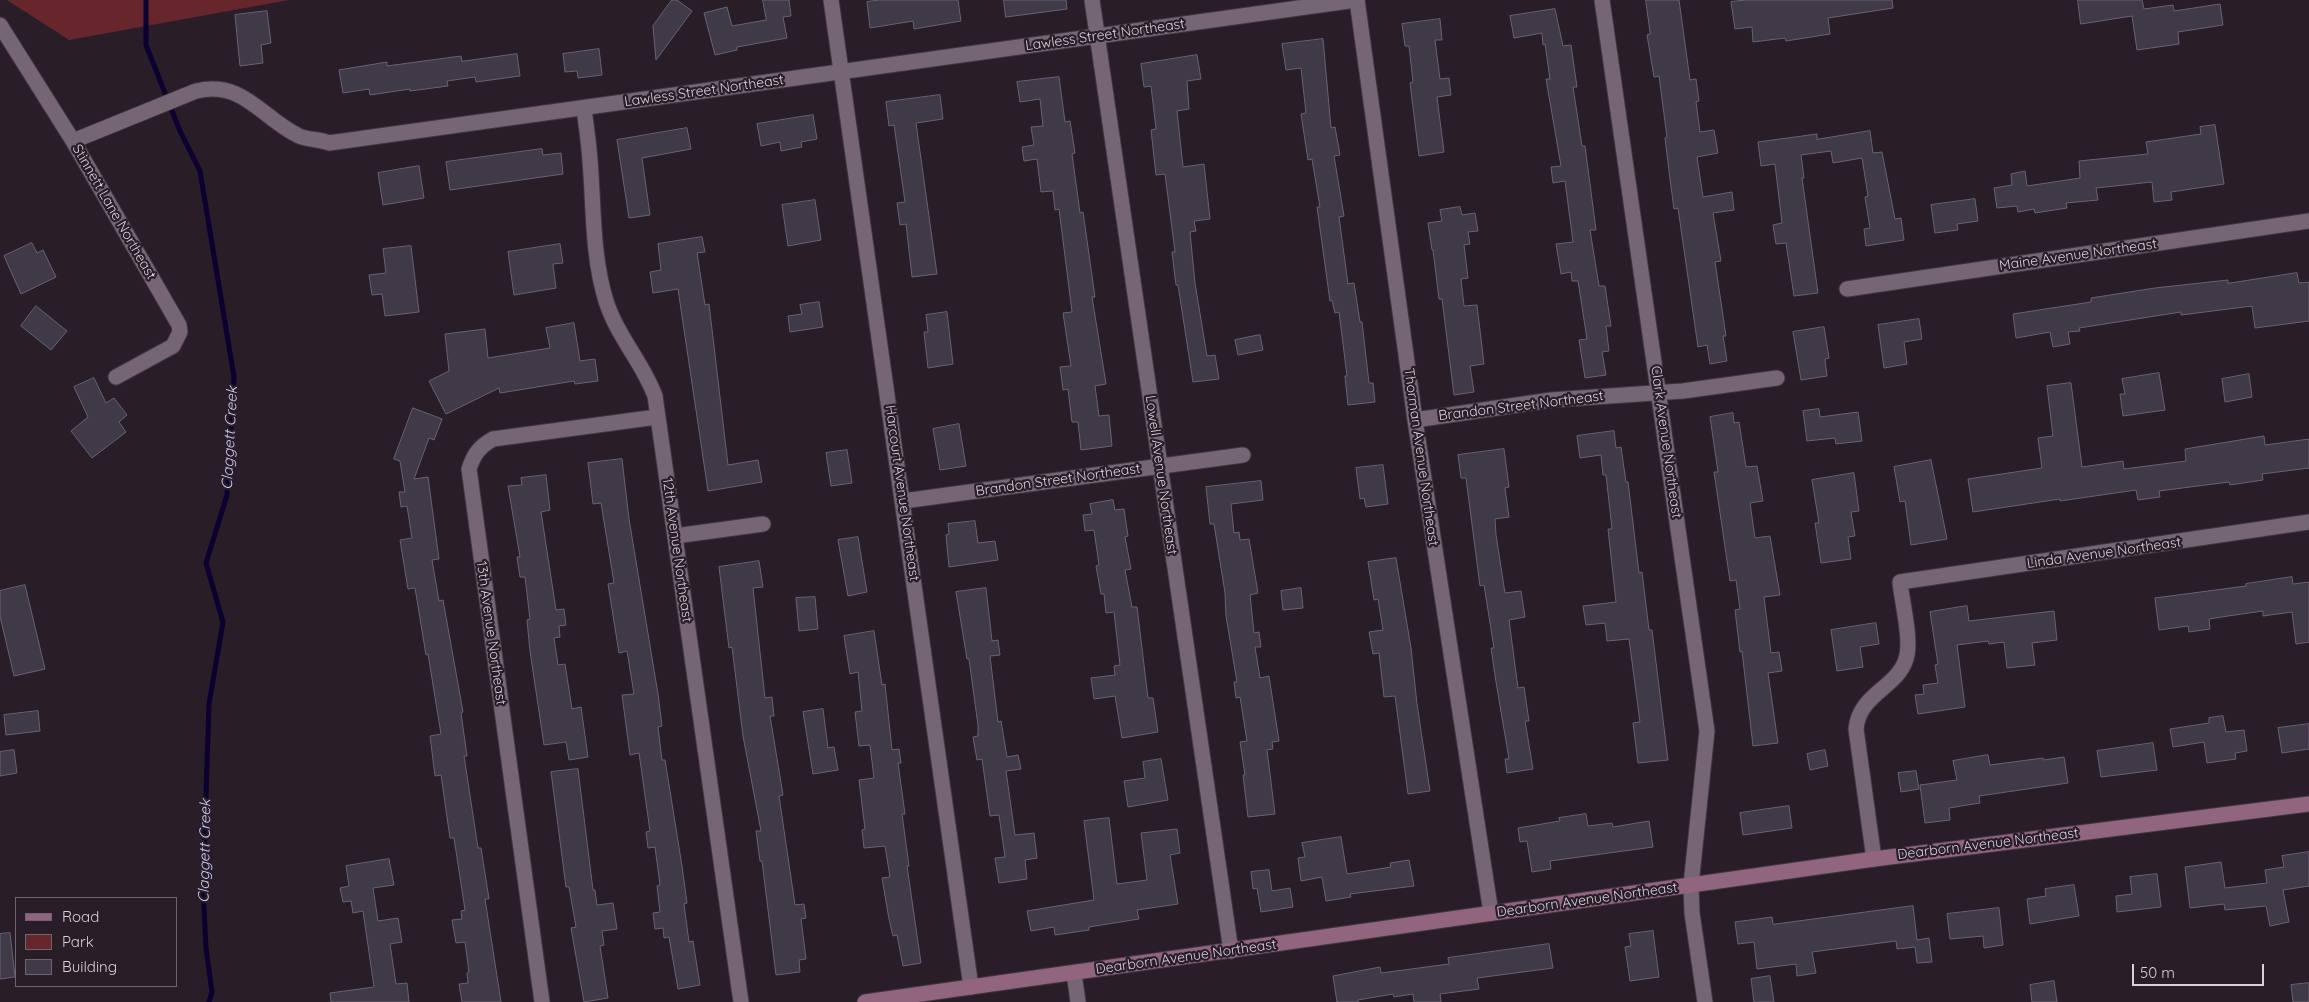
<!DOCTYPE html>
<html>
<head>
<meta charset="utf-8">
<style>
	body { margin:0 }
	#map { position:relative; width:2309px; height:1002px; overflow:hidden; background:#291d28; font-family:Quicksand,sans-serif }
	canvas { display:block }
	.legend { position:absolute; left:15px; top:897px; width:162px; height:90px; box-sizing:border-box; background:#291d28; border:1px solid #6f656e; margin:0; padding:6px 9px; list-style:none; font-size:15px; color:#d9d1d8 }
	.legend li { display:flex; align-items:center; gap:10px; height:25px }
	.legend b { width:25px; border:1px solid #6f656e }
	.scale { position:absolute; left:2132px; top:964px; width:132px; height:22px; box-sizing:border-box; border:2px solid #d9d1d8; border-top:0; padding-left:6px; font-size:15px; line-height:18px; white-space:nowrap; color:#d9d1d8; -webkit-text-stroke:4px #291d28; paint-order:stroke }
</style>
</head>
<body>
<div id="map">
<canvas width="2309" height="1002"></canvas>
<ul class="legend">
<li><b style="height:6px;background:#91657e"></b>Road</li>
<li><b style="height:14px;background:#66262c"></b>Park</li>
<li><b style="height:14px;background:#403948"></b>Building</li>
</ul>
<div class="scale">50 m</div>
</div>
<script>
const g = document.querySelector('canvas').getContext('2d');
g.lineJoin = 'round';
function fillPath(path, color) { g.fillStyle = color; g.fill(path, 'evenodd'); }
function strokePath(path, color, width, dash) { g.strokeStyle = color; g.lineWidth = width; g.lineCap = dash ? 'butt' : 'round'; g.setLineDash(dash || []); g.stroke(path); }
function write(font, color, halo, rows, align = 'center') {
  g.font = font + ' Quicksand,sans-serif'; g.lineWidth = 4.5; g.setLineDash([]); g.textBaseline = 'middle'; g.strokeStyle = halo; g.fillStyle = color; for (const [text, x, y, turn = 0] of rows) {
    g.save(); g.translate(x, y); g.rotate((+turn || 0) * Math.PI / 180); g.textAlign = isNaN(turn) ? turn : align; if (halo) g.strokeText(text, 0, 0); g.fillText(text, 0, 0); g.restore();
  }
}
fillPath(new Path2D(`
	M7,0H289L69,40Z`), '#66262c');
strokePath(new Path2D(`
	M146,0V45L180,131L200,171L234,377L227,495L206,563L223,622L209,704L203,887L206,948L212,992L209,1002`), '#0b002f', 5);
const building = new Path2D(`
	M672,0H677L692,11L656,60L653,26Z
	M763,0H789L791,16L783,17L787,38L737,47V50L715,55L704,13L727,7L732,26L766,20Z
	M879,0H958L961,21L914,29L913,21L870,28L867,2Z
	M1004,0H1066L1067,9L1006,17Z
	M1646,0H1679L1690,80L1696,79L1699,101L1696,102L1700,132L1714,130L1718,153L1697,157L1703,197L1732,192L1734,210L1713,213L1721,261L1715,262L1726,336H1723L1727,361L1710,364L1707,345L1698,347L1678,208L1674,209L1670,179L1665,138L1667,137L1659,76L1654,77L1647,35L1650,34Z
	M1746,0H1892L1893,8L1828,18L1830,34L1786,41L1785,38L1753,42L1752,27L1735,29L1731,2Z
	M2078,0H2142L2144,9L2173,5L2174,11L2220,4L2223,25L2178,32L2179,44L2137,50L2132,16L2081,24Z
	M1555,9L1563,46L1571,45L1577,87H1573L1582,146H1585L1596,230H1590L1599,286H1605L1611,326H1606L1609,351L1602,352L1606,375L1585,378L1579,340L1587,339L1578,281H1572L1571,272L1561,274L1556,244L1573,242L1565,181L1553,183L1551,167L1561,166L1546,79H1550L1545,44L1543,45L1542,33L1514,38L1510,16Z
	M267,11L271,43L261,45L263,63L240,66L235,15Z
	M1440,19L1442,40H1435L1440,79L1449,78L1451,95L1437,97L1444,152L1419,156L1410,83L1413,82L1409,46H1405L1402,24Z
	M1323,39L1331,128L1335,127L1340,155L1334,156L1344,216L1339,217L1348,284L1354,283L1360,322H1362L1369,383H1373L1375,402L1348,405L1345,376H1347L1339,312L1335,313L1332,300L1330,301L1317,207H1320L1312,159L1308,160L1301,114L1306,113L1301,68L1286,70L1282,44Z
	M599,49L602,75L578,78L577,71L565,72L563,54Z
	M517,54L520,76L476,82L475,77L447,81L448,86L410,91V89L370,95L369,89L343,93L339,70L387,62V66L461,56L462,61Z
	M1197,55L1201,79L1187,81L1189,109L1177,111L1183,167L1204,164L1210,219L1194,221L1196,231L1190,232L1195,283L1207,356L1215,355L1219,379L1193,382L1178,285H1176L1172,252H1175L1165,174L1156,175L1151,130L1156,129L1151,86L1144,87L1141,64Z
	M1059,77L1065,122L1070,121L1075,153L1072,154L1080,213L1083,212L1095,297H1092L1106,384L1095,386L1099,416L1109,415L1112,446L1081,450L1078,422H1072L1068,389L1063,390L1060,367L1071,366L1063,313L1072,312L1059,209L1055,210L1053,191L1041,192L1037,159L1024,161L1022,147L1034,145L1031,127L1043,126L1040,99L1020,102L1017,82Z
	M940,95L943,119L916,123L937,274L912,277L906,224L900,225L897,203L905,202L894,125L889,126L886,102Z
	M813,115L817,139L801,142L802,147L781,151L780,142L761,146L757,124Z
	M2215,125L2224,184L2171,192L2172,200L2154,202L2152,182L2096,188L2098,200L2066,203L2067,208L2035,213L2034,209L2018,212L2017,206L1997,208L1994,188L2012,185L2011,174L2025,171L2027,186L2080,178L2079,161L2148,154L2146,142L2201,134L2200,127Z
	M687,128L691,149L642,158L650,215L629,218L617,140Z
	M1870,131L1873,153L1882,152L1895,219L1901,218L1904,240L1866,246L1864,229L1870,228L1865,197L1868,196L1862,158L1833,163L1831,151L1801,155L1804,178H1802L1818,293L1794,296L1786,243L1776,244L1773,225L1782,223L1775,164L1761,166L1758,142L1817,134V139Z
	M542,149L543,155L561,153L563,174L450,190L446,162Z
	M419,166L424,198L383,205L378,173Z
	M1975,199L1978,221L1957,224L1958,230L1935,233L1931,205Z
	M815,200L821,240L788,246L782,205Z
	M1460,207L1462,215L1475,213L1478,231L1468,232L1470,244L1464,245L1468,278L1461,279L1464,306L1477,305L1484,364L1470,366L1474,392L1454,395L1442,299H1439L1433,250H1432L1428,223L1442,221L1440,210Z
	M702,237L705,252L697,253L705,305L709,304L728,465L758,460L762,482L708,491L678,289L653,293L650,272L661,270L658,244Z
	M32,243L37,253L43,250L56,277L21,294L4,256Z
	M560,244L563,263L553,264L556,288L514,295L508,252Z
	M411,246L419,312L385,316L382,294L372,295L369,275L386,273L383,249Z
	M2297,273L2299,283L2309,282V321L2255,328L2252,306L2181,315V312L2079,328L2080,331L2068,332L2070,344L2053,347L2050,332L2016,338L2013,314L2091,302V298L2155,288L2228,280V283Z
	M819,302L823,327L790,332L788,316L802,314L800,305Z
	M36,306L67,331L51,350L21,326Z
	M947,312L953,364L928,368L924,332H928L926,315Z
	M1919,319L1922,339L1904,342L1907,364L1884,368L1878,325Z
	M574,323L580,361L595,359L598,381L575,384L574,381L500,393L499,388L446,414L429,381L449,371L445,334L485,329L488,358L550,348L546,328Z
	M1824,327L1829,358L1825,359L1827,376L1801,380L1793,332Z
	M1260,335L1263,350L1238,355L1235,340Z
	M2159,373L2165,410L2123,416L2120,394H2125L2122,379Z
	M2249,374L2252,397L2225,402L2222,379Z
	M94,378L106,403L114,398L127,415L119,422L126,432L92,458L71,431L88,417L74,387Z
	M2071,383L2082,467L2123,461L2124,469L2186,461L2185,449L2264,436L2265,445L2309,439V468L2262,474L2263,480L2230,485L2229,482L2159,491L2160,497L2138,500L2136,490L2060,501V499L1973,512L1968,479L2042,468L2038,438L2053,436L2047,386Z
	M413,408L442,419L434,440L429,438L414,479L428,477L439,559L432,560L439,601L443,600L463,712L461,713L467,756H464L478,848H481L489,899H485L501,1002H462L459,984L468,983L467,973L469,972L465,942L456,943L452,920L462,919L461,911L465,910L454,838H450L441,775L435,776L430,736L441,734L428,654L426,655L415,588L408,589L400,540L412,538L407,506L401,507L399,492H405L400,461L394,459Z
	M1819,409L1820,417L1858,412L1862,441L1836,444L1835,438L1807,441L1803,411Z
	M1733,413L1734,423L1739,422L1746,467L1757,466L1763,501L1750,503L1755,538L1770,536L1780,595L1764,597L1771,653L1779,652L1782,671L1768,673L1778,743L1753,746L1742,651L1740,652L1735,610L1740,609L1736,580L1730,581L1714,472H1718L1710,417Z
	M959,424L966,466L940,470L933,429Z
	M1614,431L1616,448L1621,447L1626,482H1628L1639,573L1642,572L1649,630H1652L1668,760L1638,763L1633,723L1640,722L1629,639L1607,641L1605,623L1586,625L1583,606L1616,602L1608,529H1612L1606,475H1603L1601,455L1580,458L1577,436Z
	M1504,449L1509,487L1505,488L1509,517L1495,519L1496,535L1505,593L1521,591L1525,617L1509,620L1518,688L1524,687L1529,721H1525L1533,769L1507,773L1505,759H1509L1496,682L1491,648H1494L1484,585L1480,586L1466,478H1461L1458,455Z
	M847,450L852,483L831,486L826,453Z
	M622,459L629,519L658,694L662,726L658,727L662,760H665L682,866L687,903L684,904L689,942L693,941L700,985L678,989L669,937L664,938L663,928L655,929L653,913L660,912L657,886L660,885L655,847L648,848L646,832L650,831L639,753L630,755L622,695L634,694L627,651L619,653L608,584L614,583L601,503L593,504L588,463Z
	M1931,460L1947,539L1911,545L1905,501L1900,502L1894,467Z
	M1383,465L1388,504L1366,507L1364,498L1360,499L1356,468Z
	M1854,473L1859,511L1851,512L1855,536L1848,537L1851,559L1821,563L1815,523H1819L1812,480Z
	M546,475L550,510L541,512L556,610L564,609L566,625L559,626L560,637L554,638L558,665L565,664L572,709L581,707L588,757L569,760L566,742L544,745L530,651L527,620L530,619L525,577H520L517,557H520L508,486L522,485L521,478Z
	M1261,481L1263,500L1231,504L1234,533L1239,532L1240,540L1249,539L1258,593L1250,595L1254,633L1259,632L1261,647H1255L1260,678L1269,676L1279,741L1272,742L1273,749L1267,750L1275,814L1248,817L1243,775H1245L1240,742L1247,741L1240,697L1236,698L1234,682H1237L1226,616L1225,593L1214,524H1210L1206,487Z
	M1113,500L1115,510L1124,509L1128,536L1125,537L1131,569L1125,570L1132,607H1137L1148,698H1153L1158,732L1122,738L1115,696L1094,699L1091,678L1115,675L1114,666L1120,665L1114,612L1106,613L1104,594H1101L1096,566L1099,565L1094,530L1085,531L1083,515L1092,514L1090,504Z
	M975,521L978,543L995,541L998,560L949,567L946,535L949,534L948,524Z
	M858,537L867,592L848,596L838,540Z
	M1396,558L1411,648L1417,704L1430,791L1408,794L1395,696L1384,697L1379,653L1373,654L1369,632L1383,630L1378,599L1374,600L1368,562Z
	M759,561L763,587L753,588L765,698L772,697L774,716H770L783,795L779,796L795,905L804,904L806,918L801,919L806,959L799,960L800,972L776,975L762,861H760L756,831H761L743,736L732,647L729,648L719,567Z
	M2292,577L2293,584L2309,582V642L2296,644L2292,612L2263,616V611L2228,616L2209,619L2210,629L2189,632L2188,626L2159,630L2155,598L2246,586V584Z
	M25,585L45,669L14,676L0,616V591Z
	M986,588L992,641L998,640L1000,655L990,656L998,722L1001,721L1007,757L1018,755L1021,769L1006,771L1015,835L1034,833L1037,858L1025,860L1027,879L999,883L995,858L1005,857L999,815L990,816L982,759L977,760L973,737L978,736V725L969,659H967L956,592Z
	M1301,588L1303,608L1283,610L1281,591Z
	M815,597L818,629L799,631L796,598Z
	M1967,606L1969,621L2054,611L2057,640L2032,643L2035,665L2007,668L2004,642L1989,644L1988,641L1957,645L1965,707L1918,714L1915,695L1924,694L1923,685L1938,683L1935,665L1938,664L1930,612Z
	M1876,623L1879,644L1860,647L1863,667L1837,671L1831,630Z
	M874,631L882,685L885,684L892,750L899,749L901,763H898L905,814H902L909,866H907L921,963L903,966L897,935L893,936L889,919L882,878L890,877L885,846L864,848L862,830L865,829L859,780L874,778L870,745L859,746L855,712L862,711L858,672L850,674L844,636Z
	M823,709L828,748L834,747L838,770L813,774L803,712Z
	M38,711L40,731L6,735L4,715Z
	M2223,716L2226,732L2244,730L2247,751L2235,753L2236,759L2207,763L2204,742L2173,747L2170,729L2209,723V718Z
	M2309,724V749L2282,753L2278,728Z
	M2153,743L2157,770L2101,777L2097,751Z
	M14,750L17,773L0,776V752Z
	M1825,750L1828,766L1810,770L1807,754Z
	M1988,755L1990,765L2043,758L2044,760L2064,757L2068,783L1979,796L1980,803L1949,808L1950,820L1925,823L1920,785L1957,780L1953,761Z
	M1161,759L1168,800L1128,807L1124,781L1145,778L1143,762Z
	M578,769L593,890H595L597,905L613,903L617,929L602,931L604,945L600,946L608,998L584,1002L571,928L576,927L569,887H566L551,772Z
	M1916,771L1919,789L1901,792L1898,773Z
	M1789,806L1792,828L1743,835L1740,813Z
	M1586,814L1588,826L1612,823L1613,827L1649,821L1653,847L1550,861L1551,869L1532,872L1527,841L1520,842L1518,828L1560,821L1559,818Z
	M1109,818L1117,884L1147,880L1141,833L1177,829L1180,853L1170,855L1178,904L1137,910L1139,919L1089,927V930L1055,935L1054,927L1031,931L1027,911L1094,900L1084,821Z
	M1341,837L1347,874L1391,867L1390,863L1409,860L1414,886L1350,894L1351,897L1326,901L1322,877L1301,881L1298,858L1305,857L1302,843Z
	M2309,852V886L2283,890L2289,922L2270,926L2266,906L2225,910L2224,904L2190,908L2185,867L2221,862L2225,888L2267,883L2265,870L2284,867L2282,856Z
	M389,859L394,885L373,888L378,921L398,918L402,942L390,944L396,984L407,983L409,1002H331L330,993L374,987L363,911L353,913L351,901L343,902L340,888L349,886L346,866Z
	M1269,870L1272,891L1290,888L1293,907L1261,912L1257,888L1253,889L1251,872Z
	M2157,874L2161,907L2117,912L2116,896L2132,894L2130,877Z
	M2074,885L2079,916L2030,924L2027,899L2046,896L2045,889Z
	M1913,906L1917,940L1929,938L1932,962L1917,963L1915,947L1897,949L1896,941L1812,952L1816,973L1797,976L1796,964L1757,969L1754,942L1738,944L1735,922L1772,917L1773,924Z
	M1999,908L2003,945L1984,948L1983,936L1950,939L1947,914Z
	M1653,931L1659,977L1630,981L1625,947L1631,946L1629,934Z
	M10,933L15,977L0,979V934Z
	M1549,944L1553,968L1477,978L1479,989L1440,994L1441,1002H1414L1413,994L1394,997L1393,994L1358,1000V1002H1337L1333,976L1380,967L1381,973L1449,964L1448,958Z
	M1770,976L1774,1002H1754L1751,979Z
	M2054,981L2057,1002H2032L2030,985Z
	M2309,983V1002H2293L2291,985Z`);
fillPath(building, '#403948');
strokePath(building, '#6a6273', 1);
const street = new Path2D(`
	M831,0L971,987
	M1092,0L1231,951
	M1357,0L1415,420L1491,913
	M1602,0L1707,731L1691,885L1692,913L1705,1002
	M0,25L73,141L179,325L180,332L173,346L116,377
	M584,108C586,126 589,143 590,161C594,208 592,256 606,301C617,336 643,363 655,396L741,1002
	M73,141L196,91C244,80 261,118 299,136C308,140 320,139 329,143L1356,0
	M1847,289L2309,221
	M1415,420L1551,400L1683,391L1777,378
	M903,501L1243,455
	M675,536L763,524
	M1874,859L1856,729C1859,694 1897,688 1906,659C1912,640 1902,603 1900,582L2309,522
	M1074,973L1078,1002
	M542,1002L469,469C474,454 479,447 493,439L657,417`);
const secondary = new Path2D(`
	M865,1002L1874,859L2309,804`);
strokePath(street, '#423741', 17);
strokePath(secondary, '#423741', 17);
strokePath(street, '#766674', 15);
strokePath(secondary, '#91657e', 15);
write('14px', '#d9d1d8', '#291d28', [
	["Lawless Street Northeast",1105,35,-8],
	["Lawless Street Northeast",704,91,-8],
	["Stinnett Lane Northeast",114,212,60],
	["Maine Avenue Northeast",2078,255,-8],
	["Brandon Street Northeast",1521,406,-7],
	["Clark Avenue Northeast",1666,442,82],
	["Thorman Avenue Northeast",1421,457,82],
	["Lowell Avenue Northeast",1161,475,82],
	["Brandon Street Northeast",1058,480,-8],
	["Harcourt Avenue Northeast",902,493,82],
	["12th Avenue Northeast",677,550,82],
	["Linda Avenue Northeast",2104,553,-8],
	["13th Avenue Northeast",491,633,82],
	["Dearborn Avenue Northeast",1988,844,-7],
	["Dearborn Avenue Northeast",1587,900,-8],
	["Dearborn Avenue Northeast",1186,957,-8]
]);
write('italic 15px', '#cbccf6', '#291d28', [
	["Claggett Creek",230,438,-87],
	["Claggett Creek",205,851,-89]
]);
</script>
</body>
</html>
